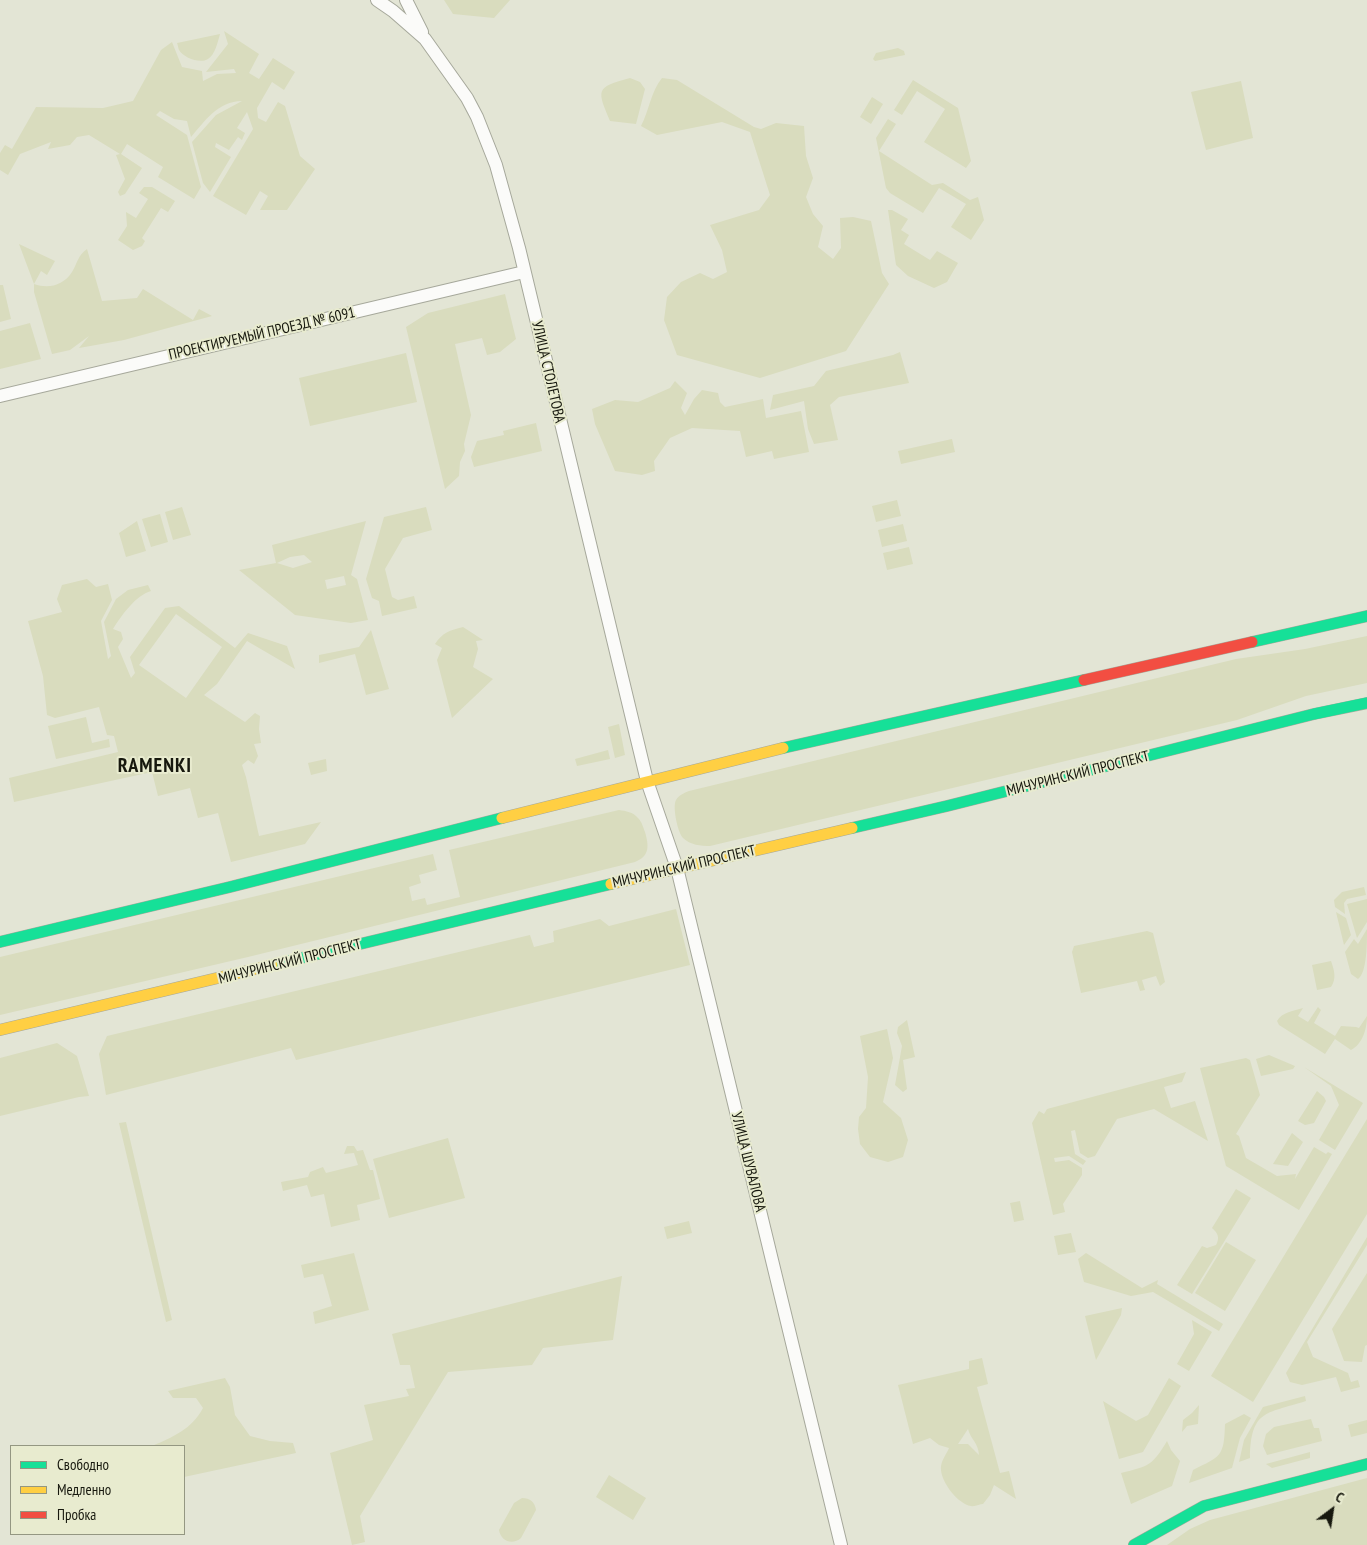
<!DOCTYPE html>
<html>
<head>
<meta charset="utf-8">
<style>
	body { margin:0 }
	#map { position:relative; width:1367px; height:1545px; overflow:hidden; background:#e3e5d5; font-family:"PT Sans Narrow",sans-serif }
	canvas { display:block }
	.legend { position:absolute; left:10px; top:1445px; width:175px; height:90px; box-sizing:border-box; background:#e8ebcf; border:1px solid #949782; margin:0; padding:6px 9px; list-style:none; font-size:15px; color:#17180e }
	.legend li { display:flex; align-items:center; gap:10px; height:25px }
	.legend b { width:25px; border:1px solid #949782 }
	.north { position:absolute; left:1307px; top:1485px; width:50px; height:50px; -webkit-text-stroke:4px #e8ebcf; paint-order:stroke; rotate:31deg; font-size:14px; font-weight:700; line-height:20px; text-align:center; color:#17180e }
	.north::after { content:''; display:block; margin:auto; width:18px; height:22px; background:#17180e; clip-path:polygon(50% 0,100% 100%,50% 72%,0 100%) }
</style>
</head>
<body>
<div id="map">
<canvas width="1367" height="1545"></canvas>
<ul class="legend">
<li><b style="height:6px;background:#16e098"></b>Свободно</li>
<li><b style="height:6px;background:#ffcf43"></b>Медленно</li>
<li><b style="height:6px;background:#f24e42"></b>Пробка</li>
</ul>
<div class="north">С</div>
</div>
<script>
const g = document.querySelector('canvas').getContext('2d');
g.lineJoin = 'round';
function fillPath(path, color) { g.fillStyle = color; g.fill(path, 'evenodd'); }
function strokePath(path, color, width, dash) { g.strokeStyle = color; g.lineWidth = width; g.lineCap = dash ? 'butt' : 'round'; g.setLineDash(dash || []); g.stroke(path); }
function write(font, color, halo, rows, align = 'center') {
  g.font = font + ' "PT Sans Narrow",sans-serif'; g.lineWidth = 4; g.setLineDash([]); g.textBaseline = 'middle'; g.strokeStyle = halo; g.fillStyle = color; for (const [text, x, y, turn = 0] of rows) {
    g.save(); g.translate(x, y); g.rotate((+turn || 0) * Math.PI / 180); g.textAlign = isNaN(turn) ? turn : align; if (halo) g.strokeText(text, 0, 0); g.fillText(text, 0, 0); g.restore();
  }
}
fillPath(new Path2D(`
	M444,0H510L494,18L453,14Z
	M224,31L259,54L249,73L259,79L273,58L295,72L284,90L272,82L257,108L258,118L266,122L278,102L285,106L300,156L315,169L287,210H260L268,196L260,191L246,215L213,196L253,129L247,112L237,128L245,133L242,140L238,137L229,150L216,143L215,147L231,157L210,192L203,183L192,142L216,115L242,101C218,101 205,121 191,137L187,121L174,119L160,111L156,115L187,135L201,187L194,199L158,177L163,167L127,144L121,154L142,168L125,194L120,196L118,192L125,179L116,155L120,154L89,135L77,137L70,145L48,149L51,142L20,154L8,175L0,170V153L5,145L12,149L36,107L103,108L133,101L161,50L172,42L182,67L202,71L203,81L217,74L236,73L234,69L206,72L228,44Z
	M220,34C218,41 215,55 208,59C200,64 184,58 179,50C178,48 178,45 177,43Z
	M898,48L904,51L905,55L875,61L873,59L876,53Z
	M630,78L640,82L645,89L636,124L610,121C597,90 595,87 630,78Z
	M662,78L677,80L754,127L761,129L776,123L804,126L806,156L813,178L806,197L813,214L823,226L818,247L833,259L841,248L840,218L853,217L871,221L882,273L889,284L846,351L760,378L677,355L664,320L667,297L681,282L700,273L713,279L727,272L722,250L710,225L759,210L770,195L750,132L722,122L657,135L641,126C649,111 651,91 662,78Z
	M913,80L958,108L971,161L966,168L924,142L945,109L917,91L902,115L894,110Z
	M1241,81L1253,138L1206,150L1191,92Z
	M872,97L883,104L871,124L860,117Z
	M888,119L896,124L879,151L932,185L943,183L970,200L978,197L984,220L971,240L951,227L966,204L939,188L923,213L890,193L886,188L876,138Z
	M144,187H152L175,201L168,212L161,208L142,238L145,241L142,246L133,250L118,240L127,226L126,212L136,218L148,199L139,193Z
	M888,210H892L908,219L901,230L909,235L904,244L930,260L937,251L958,263L947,282L934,288L908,276L896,265Z
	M19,244L55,261L47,275L41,271L34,284C48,289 63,286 72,272C77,264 78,255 87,249L102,301L137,298L143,289L193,320L199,309L212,316L124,340L79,348L89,336L70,350L52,354L34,292V284Z
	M0,285H3L11,319L0,322Z
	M505,294L516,339L500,352L487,355L482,338L455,344L471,415L464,444L465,451L460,462L459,476L445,489L406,327L428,313Z
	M30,323L41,359L0,369V331Z
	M900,352L909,383L839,397L830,405L838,440L814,444L808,429L804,401L770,410L773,395L814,386L826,371L893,355Z
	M406,353L417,402L310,426L299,378Z
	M675,381L687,393L681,408L685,415L694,399L702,390L718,393L720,402L725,407L763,399L766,418L801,411L809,452L774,459L772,451L746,457L740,431L692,428L670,438L654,461L655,471L642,475L615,471L595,424L592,409L615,400L638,402L670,388Z
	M536,423L542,451L474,467L471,457L477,441L504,435L503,431Z
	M952,439L955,452L901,464L898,451Z
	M897,500L901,516L876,522L872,506Z
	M182,507L191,535L173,540L165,512Z
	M426,507L432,530L403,538L385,569L392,597L398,600L414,596L417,608L382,616L379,601L372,598L366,579L384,517Z
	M160,514L168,542L151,547L142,519Z
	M137,521L146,551L126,557L119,533Z
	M366,521L351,575L357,579L368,620L351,623L295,615L239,570L276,563L272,545ZM304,555L312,562L293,568L277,563L290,557ZM344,576L346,585L327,589L325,580Z
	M903,524L907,541L882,547L878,530Z
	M909,547L913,564L887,570L883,553Z
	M87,579L96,587L108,584L112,600L101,621L108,659L111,656L104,622L116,599L128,590L148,585L151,591C136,595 121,616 113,629L121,632L123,639L118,647L131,678L135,673L130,657L165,608L179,606L235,648L248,633L287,646L295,669L247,641L217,684L204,695L245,722L255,713L260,716L259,729L261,743L254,744L258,756L254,764L248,760L242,765L246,777L259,836L321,822L305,844L231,862L218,813L198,818L190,788L158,796L152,772L14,802L9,778L118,752L114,736L107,735L99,707L55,718L47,715L43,676L28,621L62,612L57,599L62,585ZM176,614L222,647L186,698L139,665Z
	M463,627L483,640L476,641L478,649L473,667L493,679L452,718L437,660L442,648L435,644C442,633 450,630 463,627Z
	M371,630L389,689L366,695L355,654L319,663V655L359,647Z
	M1367,636V683L1306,696L1237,720L710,846C701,846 690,845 683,838C678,833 672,807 676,800C679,795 684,793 689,791L1236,659L1305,649Z
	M86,717L92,743L109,739L110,747L56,759L48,726Z
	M619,724L625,755L615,758L608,727Z
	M608,750L610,759L577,766L575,759Z
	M326,759L327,771L311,775L308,763Z
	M619,810C626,811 633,812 638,818C642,822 643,827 645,832C649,846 650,856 635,862L248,957L0,1015V957L433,854L437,870L419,875L421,883L409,887L412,901L425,898L427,905L460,897L449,850Z
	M1364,887L1366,895L1347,899L1344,903L1345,914L1335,907L1334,900L1342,892Z
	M1367,899V922L1357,938L1347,904Z
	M676,909L690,965L296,1060L291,1048L106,1095L99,1054L107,1036L530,935L534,947L554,942L553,931L600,919L609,926Z
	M1336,912L1346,918L1351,935L1344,945Z
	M1367,929C1367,943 1367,973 1358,979L1351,974L1345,952L1354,939L1358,944Z
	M1147,931L1153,933L1165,982L1160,986L1156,976L1142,980L1145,990L1140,991L1137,981L1081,993L1072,952L1074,946Z
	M1331,961C1334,970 1337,978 1331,987L1317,990L1312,965Z
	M1318,1007L1321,1010L1314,1023L1335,1036L1341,1026L1356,1027L1359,1028L1367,1016C1367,1028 1363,1044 1351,1050L1335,1039L1325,1054L1279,1025L1277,1021C1282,1012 1294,1011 1303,1008L1298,1016L1308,1022Z
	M907,1020L915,1057L903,1060L907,1089L903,1092L895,1085L902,1046L897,1033L898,1027Z
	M887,1029L893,1058L883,1102L901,1118L908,1140L903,1157L888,1162L870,1157L860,1144L858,1129L859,1117L866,1108L868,1077L860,1036Z
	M57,1043L77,1056L89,1096L79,1097L0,1116V1058Z
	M1269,1055L1295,1066L1293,1069L1261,1076L1256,1059Z
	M1246,1058L1250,1060L1260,1095L1236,1134L1239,1136L1246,1158L1277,1176L1296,1174L1295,1179L1314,1147L1326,1154L1328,1152L1332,1154L1299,1210L1226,1166L1200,1068Z
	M1304,1067L1363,1103L1335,1150L1319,1140L1339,1105L1331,1086Z
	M1186,1072L1182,1082L1164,1087L1171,1108L1195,1101L1208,1141L1154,1109L1117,1119L1095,1156L1088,1158L1080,1153L1075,1130L1071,1131L1075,1154L1086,1161L1083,1165L1069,1156L1054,1158L1055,1162L1069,1160L1082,1168V1175L1063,1204L1065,1212L1053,1215L1032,1123L1039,1111L1044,1114L1047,1109Z
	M1317,1091L1324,1097L1326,1101L1314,1123L1305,1125L1298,1121Z
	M1367,1119V1214L1253,1402L1211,1376Z
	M126,1122L172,1320L166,1322L119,1123Z
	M1292,1133L1303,1142L1288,1166L1273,1164Z
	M448,1138L465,1198L389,1218L373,1159Z
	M347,1146H354L357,1151L363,1150L370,1170H373L380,1199L357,1205L360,1220L331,1227L324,1194L311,1197L307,1185L283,1191L281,1182L308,1177L310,1172L323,1167L326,1173L358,1165L354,1153L344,1154Z
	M1236,1189L1251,1198L1192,1294L1177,1285L1202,1246L1207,1248L1216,1245C1220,1238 1218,1233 1212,1228Z
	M1020,1201L1024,1220L1014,1222L1010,1203Z
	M689,1221L692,1233L667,1239L664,1227Z
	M1071,1233L1076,1252L1058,1255L1054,1236Z
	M1367,1237V1245L1307,1342L1313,1357L1348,1373L1351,1382L1358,1380L1360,1387L1341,1392L1336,1377L1302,1385L1290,1382L1286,1373Z
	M1226,1242L1256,1260L1225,1311L1195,1293Z
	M354,1253L369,1310L315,1324L313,1312L332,1306L323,1274L304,1278L301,1265Z
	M1086,1253L1142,1288L1158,1280L1157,1284L1223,1324L1219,1331L1153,1292L1131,1296L1084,1282L1078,1259Z
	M1367,1273V1345L1365,1346L1362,1362L1344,1361L1332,1329Z
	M622,1276L613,1340L543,1348L532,1365L448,1372L360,1516L365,1542L352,1545L330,1453L373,1440L364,1405L409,1396L406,1389L415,1388L410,1365H400L392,1334Z
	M1122,1308L1121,1315L1096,1360L1085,1316Z
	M1192,1320L1212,1332L1189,1371L1177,1364L1194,1334Z
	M982,1358L988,1384L977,1387L1000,1473L1009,1471L1016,1499L994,1485L990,1495L983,1504C980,1504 975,1507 971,1506C958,1504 942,1483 941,1470C940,1462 946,1455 949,1448L939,1445L930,1438L913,1444L898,1385L969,1369V1361ZM968,1429C971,1440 978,1442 979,1455L968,1444H958Z
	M225,1378L230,1387L235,1415L250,1436L270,1441L293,1443L296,1453L184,1477V1446H152C173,1437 192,1429 203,1408L196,1398H173L168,1391Z
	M1169,1378L1181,1386L1143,1452L1119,1459L1103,1401L1136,1421L1148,1415Z
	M1305,1396L1306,1401C1265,1414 1251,1410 1250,1458L1239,1462L1244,1440L1263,1407Z
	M1199,1405L1198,1424L1187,1426L1182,1432L1183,1420L1192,1413Z
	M1244,1414L1251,1418L1240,1438L1232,1468L1189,1483L1193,1470C1221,1456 1224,1457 1225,1424Z
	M1311,1419L1314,1428H1319L1322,1441L1267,1455L1263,1446L1266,1434L1274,1427Z
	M1367,1420V1433L1351,1437L1348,1425Z
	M1167,1441L1171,1450L1180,1461L1172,1486L1131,1504L1121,1473C1149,1466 1152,1466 1167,1441Z
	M1310,1452V1458L1272,1468L1266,1464Z
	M609,1475L646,1498L633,1520L596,1497Z
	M1367,1478V1545H1167L1190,1529L1210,1520Z
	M522,1498C530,1498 535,1502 536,1510L521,1538C513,1545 501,1542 499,1530L514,1503Z`), '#d9dcbe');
const street = new Path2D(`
	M377,0L393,11L425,39L467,98L477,117L496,165L519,248L647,781L677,868L841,1545
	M406,0L422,32
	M0,396L524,272`);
const fast = new Path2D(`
	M1252,642L1367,616
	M783,748L1084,680
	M852,828L947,806L1314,714L1367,703
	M0,942L230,887L502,818
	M272,965L611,884
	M1134,1545L1204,1506L1367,1464`);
const slow = new Path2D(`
	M502,818L783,748
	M611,884L852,828
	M0,1030L272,965`);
const jam = new Path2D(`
	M1084,680L1252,642`);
strokePath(street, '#a6a89b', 14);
strokePath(fast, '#a6a89b', 12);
strokePath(slow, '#a6a89b', 12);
strokePath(jam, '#a6a89b', 12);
strokePath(street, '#fbfbf9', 12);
strokePath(fast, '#16e098', 11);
strokePath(slow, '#ffcf43', 11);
strokePath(jam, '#f24e42', 11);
write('15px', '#17180e', '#e8ebcf', [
	["ПРОЕКТИРУЕМЫЙ ПРОЕЗД № 6091",262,334,-13],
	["УЛИЦА СТОЛЕТОВА",548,372,77],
	["МИЧУРИНСКИЙ ПРОСПЕКТ",1078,774,-14],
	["МИЧУРИНСКИЙ ПРОСПЕКТ",684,867,-13],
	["МИЧУРИНСКИЙ ПРОСПЕКТ",290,962,-14],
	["УЛИЦА ШУВАЛОВА",748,1162,76]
]);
g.letterSpacing = '1px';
write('bold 20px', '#17180e', '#e8ebcf', [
	["RAMENKI",155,766]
]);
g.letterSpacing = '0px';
</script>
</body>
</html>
